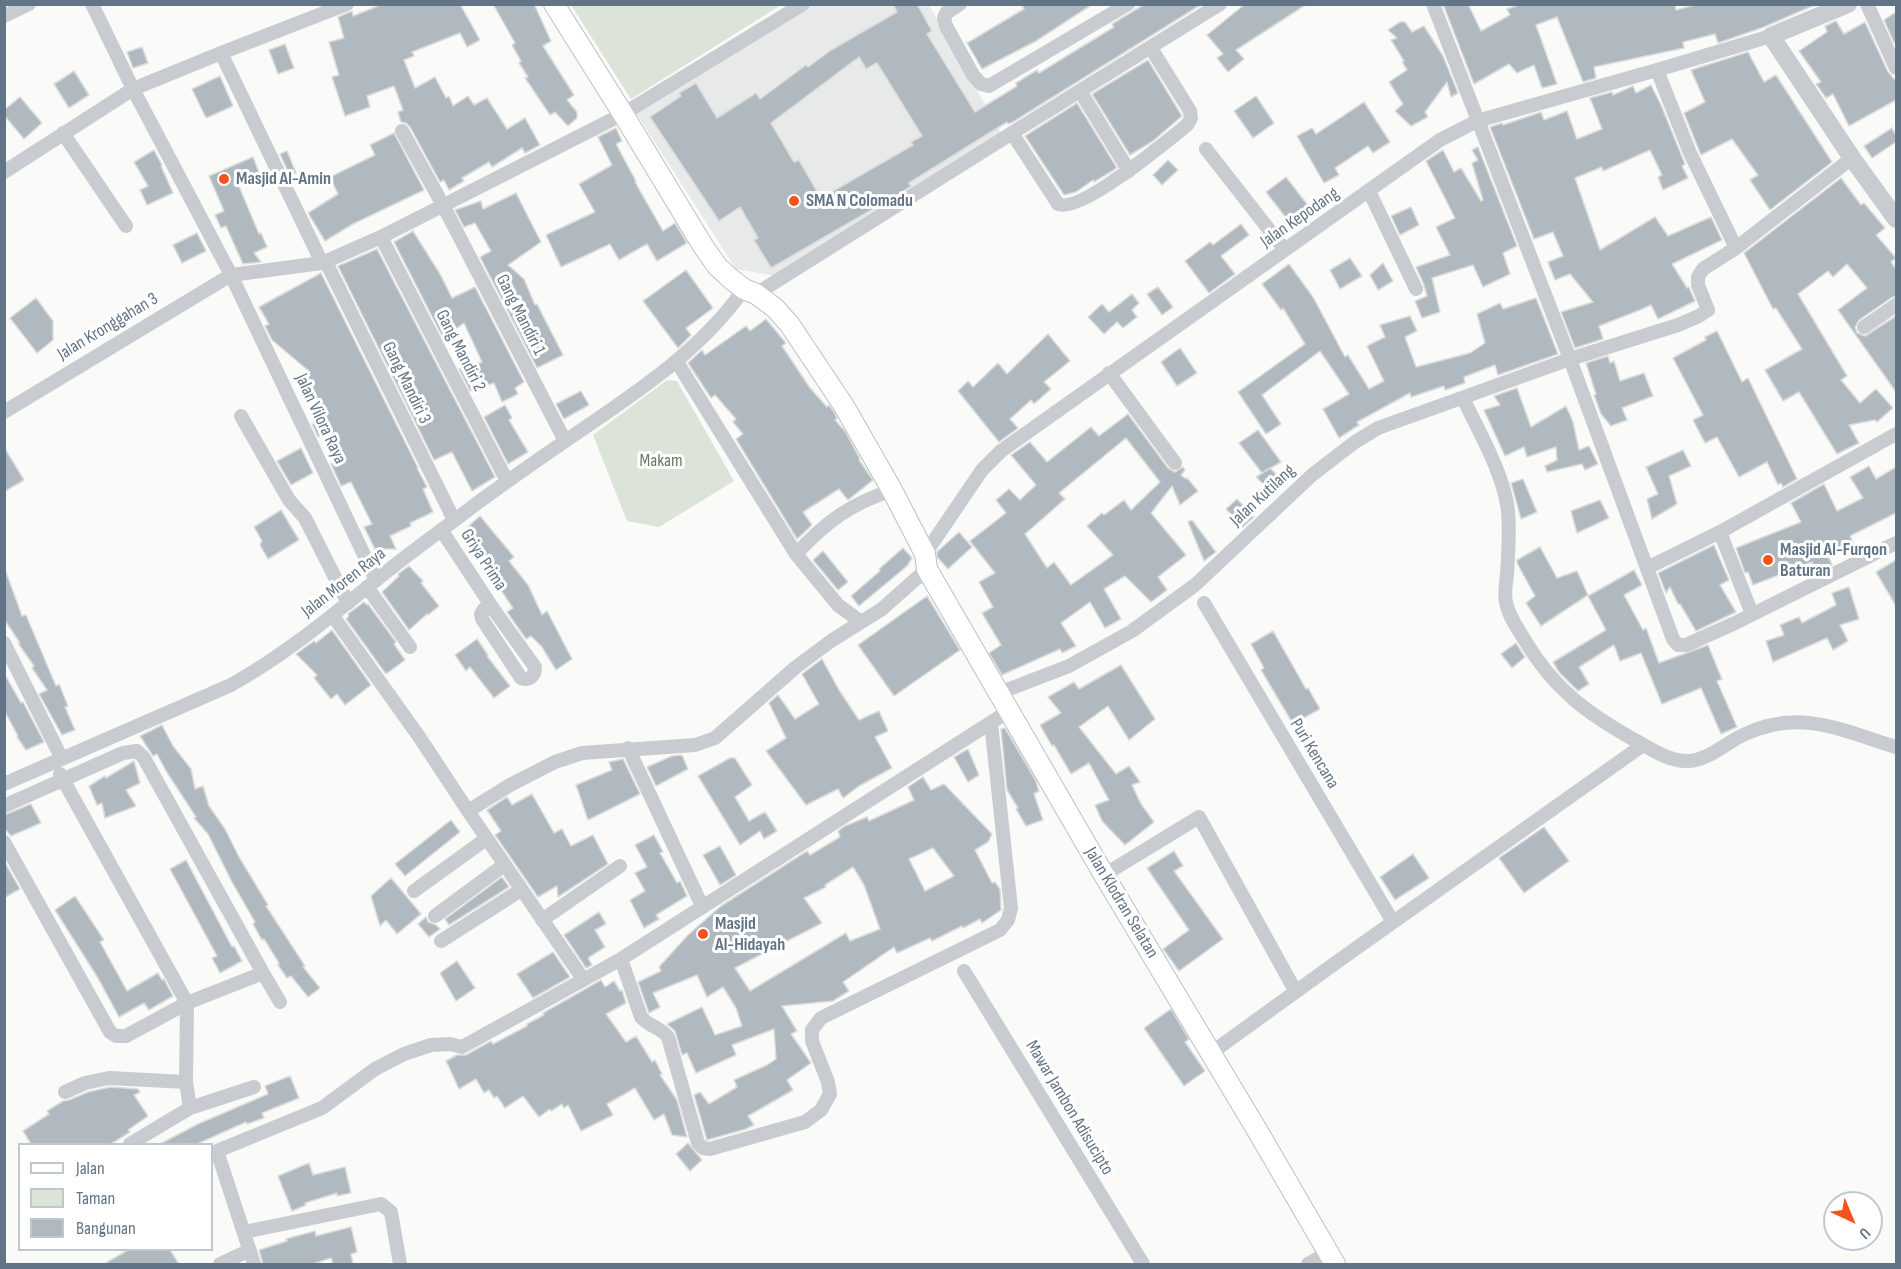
<!DOCTYPE html>
<html>
<head>
<meta charset="utf-8">
<style>
	body { margin:0 }
	#map { position:relative; width:1901px; height:1269px; overflow:hidden; background:#fafaf8; font-family:"Sofia Sans Condensed",sans-serif }
	canvas { display:block }
	.frame { position:absolute; inset:0; border:6px solid #627586; pointer-events:none }
	.legend { position:absolute; left:18px; top:1143px; width:195px; height:108px; box-sizing:border-box; background:#fff; border:2px solid #c0c8cf; margin:0; padding:8px 10px; list-style:none; font-size:18px; color:#627586 }
	.legend li { display:flex; align-items:center; gap:12px; height:30px }
	.legend b { width:30px; border:2px solid #c0c8cf }
	.north { position:absolute; left:1823px; top:1191px; width:60px; height:60px; box-sizing:border-box; background:#fff; border:2px solid #c0c8cf; border-radius:50%; rotate:136deg; font-size:16px; font-weight:700; line-height:24px; text-align:center; color:#627586 }
	.north::after { content:''; display:block; margin:auto; width:21px; height:27px; background:#f5531d; clip-path:polygon(50% 0,100% 100%,50% 72%,0 100%) }
</style>
</head>
<body>
<div id="map">
<canvas width="1901" height="1269"></canvas>
<div class="frame"></div>
<ul class="legend">
<li><b style="height:8px;background:#fff"></b>Jalan</li>
<li><b style="height:16px;background:#dce3d8"></b>Taman</li>
<li><b style="height:16px;background:#b0b9c0"></b>Bangunan</li>
</ul>
<div class="north">U</div>
</div>
<script>
const g = document.querySelector('canvas').getContext('2d');
g.lineJoin = 'round';
function fillPath(path, color) { g.fillStyle = color; g.fill(path, 'evenodd'); }
function strokePath(path, color, width, dash) { g.strokeStyle = color; g.lineWidth = width; g.lineCap = dash ? 'butt' : 'round'; g.setLineDash(dash || []); g.stroke(path); }
function write(font, color, halo, rows, align = 'center') {
  g.font = font + ' "Sofia Sans Condensed",sans-serif'; g.lineWidth = 6; g.setLineDash([]); g.textBaseline = 'middle'; g.strokeStyle = halo; g.fillStyle = color; for (const [text, x, y, turn = 0] of rows) {
    g.save(); g.translate(x, y); g.rotate((+turn || 0) * Math.PI / 180); g.textAlign = isNaN(turn) ? turn : align; if (halo) g.strokeText(text, 0, 0); g.fillText(text, 0, 0); g.restore();
  }
}
fillPath(new Path2D(`
	M812,5H929L1001,133L776,276L736,269L636,113Z`), '#e8e9e9');
fillPath(new Path2D(`
	M571,5H781L631,99Z
	M667,380L677,381L734,481L659,527L627,521L593,435Z`), '#dce3d8');
const building = new Path2D(`
	M383,4H460L480,40L467,47L460,33L412,52L414,56L404,60L415,88L435,77L446,98L449,96L453,106L468,96L474,105L487,98L507,129L525,118L540,145L525,153L522,148L492,167L489,162L462,178L464,181L449,190L444,180L440,182L410,127L406,123L401,122L398,112L403,110L394,86L367,96L370,107L345,116L332,77L339,75L329,42L344,38L338,17L352,11L353,16Z
	M493,4H534L551,41L543,46L574,95L567,100L577,112V118L568,126L555,112L550,115L525,78L528,77L519,63L521,61L512,45L515,43Z
	M893,4H917L932,31L927,34L975,112L1017,86L1016,83L1037,70L1039,73L1114,27L1112,24L1145,4H1202L1013,122L1008,124L1007,122L909,183L911,186L899,194L771,268L754,240L758,238L740,207L719,221L650,117L681,96L679,93L696,83L717,118L756,93L760,99L806,65L808,67L831,50L897,12ZM859,57L866,69L877,63L922,136L911,142L913,145L821,198L799,160L794,162L771,123Z
	M1021,4H1093L1036,41L982,69L967,43L1024,9Z
	M1245,4H1307L1236,50L1244,59L1228,72L1217,58L1223,54L1207,35Z
	M1443,4H1468L1481,31L1510,15L1507,9L1522,4H1675L1676,10L1699,4H1817L1764,27L1718,43L1715,34L1683,42L1684,48L1594,67L1596,78L1583,82L1557,17L1536,25L1557,84L1542,88L1534,65L1517,73L1509,64L1474,84Z
	M1896,12V41L1894,43L1884,20Z
	M1836,21L1844,34L1865,22L1888,72L1896,81V100L1849,126L1833,94L1826,98L1816,84L1821,82L1799,51L1827,32L1825,26Z
	M1400,22H1405L1412,32L1424,26L1443,56L1458,93L1451,97L1447,82L1425,112L1428,117L1411,126L1395,111L1403,104L1389,82L1407,70L1402,62L1404,61L1391,40L1397,38L1388,30Z
	M285,44L294,68L278,74L269,50Z
	M142,47L148,63L133,68L127,52Z
	M1748,52L1764,82L1776,75L1832,162L1770,210L1750,180L1758,175L1732,139L1701,155L1684,113L1705,102L1691,70Z
	M1148,60L1182,116L1153,141L1130,155L1092,94Z
	M74,71L89,95L69,108L54,84Z
	M220,76L233,106L206,118L192,89Z
	M1651,85L1661,105L1685,164L1682,166L1688,178L1663,190L1658,177L1662,175L1650,150L1603,171L1602,167L1575,178L1600,250L1655,217L1668,236L1711,217L1722,240L1672,264L1687,288L1689,287L1695,301L1658,319L1651,305L1640,310L1599,326L1603,339L1575,348L1561,312L1593,302L1570,274L1555,280L1548,262L1563,256L1553,232L1534,239L1490,127L1502,123L1503,125L1541,112L1544,120L1567,111L1577,139L1602,129L1590,98L1612,92L1613,95L1633,86L1636,93Z
	M1256,96L1274,123L1253,138L1234,111Z
	M20,97L42,123L24,139L4,115V110Z
	M1364,102L1390,142L1373,153L1368,146L1335,168L1339,175L1324,183L1297,136L1312,128L1316,134Z
	M1077,103L1117,168L1094,182L1093,180L1076,192L1064,195L1025,136Z
	M616,128L622,141L616,144L636,181L635,182L663,231L675,223L687,243L657,261L647,244L619,260L610,244L561,267L546,235L595,212L579,184L612,165L598,137Z
	M1892,128L1896,136V142L1872,158L1864,146Z
	M394,133L424,190L353,224L325,241L308,213L338,194L330,177L375,155L370,145Z
	M1478,147L1517,246L1503,253L1510,274L1483,287L1473,265L1432,278L1440,312L1422,318L1415,301L1427,296L1424,285L1416,267L1450,255L1436,227L1455,218L1426,161L1443,150L1454,172L1461,168L1481,201L1483,200L1472,163L1478,160L1472,150Z
	M154,150L162,165L161,166L173,193L147,205L140,190L148,186L134,162Z
	M287,151L296,173L290,176L280,154Z
	M253,157L260,175L238,184L259,234L261,233L267,247L254,253L261,262L243,264L226,226L221,228L215,215L224,211L209,176Z
	M1168,160L1178,170L1162,185L1153,175Z
	M1286,177L1310,208L1290,223L1266,192Z
	M1841,178L1861,205L1864,203L1885,228L1876,235L1896,258L1891,262L1896,269V296L1891,298L1859,320L1855,327L1857,333L1865,336L1896,316V392L1838,310L1867,288L1847,264L1833,277L1828,271L1798,294L1847,376L1841,380L1860,403L1876,389L1893,408L1877,422L1875,420L1849,425L1859,443L1837,454L1799,392L1783,401L1765,370L1802,349L1776,308L1773,309L1744,253Z
	M516,193L541,242L508,265L524,279L535,305L537,304L563,355L537,368L480,257L491,251L475,223L464,227L455,210L481,201L483,209Z
	M1411,207L1419,225L1400,235L1391,216Z
	M1241,224L1249,235L1221,256L1235,274L1209,293L1185,261L1210,242L1213,245Z
	M413,231L440,274L452,298L475,287L524,382L515,388L518,394L502,402L494,383L470,391L459,369L482,362L464,323L443,338L394,242Z
	M197,233L206,251L182,263L173,245Z
	M377,249L495,477L472,491L452,452L434,460L338,266Z
	M1350,258L1362,276L1340,289L1330,270Z
	M1383,263L1393,281L1378,290L1370,275Z
	M1289,264L1313,297L1345,357L1348,355L1369,389L1384,381L1367,346L1385,337L1380,325L1410,316L1417,331L1405,337L1416,367L1470,353L1485,343L1477,314L1500,303L1503,309L1536,298L1558,354L1498,375L1495,365L1464,377L1465,383L1445,390L1444,386L1411,397L1410,393L1357,422L1359,425L1339,438L1323,409L1349,394L1320,351L1262,395L1281,424L1266,434L1238,392L1305,344L1283,308L1281,310L1262,284Z
	M686,270L713,308L686,328L691,335L678,348L643,301Z
	M321,273L418,468H417L427,487L423,489L433,512L410,523L411,526L390,536L396,549H375L364,527L372,524L351,482L341,486L331,464L342,458L326,433L318,437L312,424L321,419L316,410L319,408L301,376L310,372L272,340L265,326L269,324L259,307Z
	M1158,287L1173,307L1162,315L1147,294Z
	M1132,294L1139,303L1132,310L1137,317L1123,328L1117,322L1104,334L1088,317L1102,304L1109,312Z
	M36,298L53,321V340L37,353L10,318Z
	M766,319L786,343L782,346L810,388L827,407L829,405L834,412L837,418L835,420L845,431L860,459L859,460L873,480L848,500L839,489L803,512L812,525L797,539L736,439L743,434L733,422L736,419L715,395L711,398L688,363L702,350L705,355L746,326L750,331Z
	M1717,331L1742,382L1748,378L1797,479L1783,487L1781,483L1778,485L1767,462L1739,477L1717,437L1705,443L1693,420L1703,415L1673,358L1706,340L1705,337Z
	M1048,334L1070,361L1044,382L1051,389L1034,404L1031,400L1010,419L1018,428L999,442L958,391L968,381L973,387L998,363L1007,374Z
	M1180,348L1197,373L1177,386L1161,362Z
	M1608,356L1610,363L1614,361L1620,381L1644,373L1653,396L1622,408L1627,420L1611,426L1601,414L1594,395L1596,394L1586,363Z
	M1517,388L1531,427L1566,406L1573,422L1579,450L1589,446L1598,464L1585,470L1582,464L1547,472L1545,466L1557,460L1556,447L1527,457L1524,447L1505,456L1484,410L1500,405L1494,396Z
	M581,391L589,405L564,419L556,404Z
	M505,405L512,418L509,420L528,452L508,464L484,417Z
	M1128,414L1168,468L1175,472L1183,467L1185,470L1181,475L1186,479L1187,478L1198,491L1180,505L1172,486L1151,513L1186,555L1158,577L1167,590L1151,602L1125,576L1104,589L1121,619L1105,628L1090,602L1061,623L1076,646L1062,653L1060,649L1002,675L989,653L1001,645L982,613L993,607L979,582L995,573L970,541L1006,513L996,500L1009,489L1020,500L1036,485L1011,455L1030,442L1047,462L1091,427L1099,436ZM1126,438L1160,482L1131,510L1124,500L1104,515L1102,513L1087,526L1113,555L1071,585L1054,562L1047,568L1025,534L1065,499L1059,493Z
	M1258,430L1281,462L1262,473L1239,443Z
	M4,447L24,480L4,492Z
	M301,448L313,473L291,485L277,461Z
	M1683,450L1691,466L1669,476L1677,504L1652,519L1647,499L1658,494L1646,467Z
	M1869,466L1876,479L1896,467V513L1850,536L1853,542L1846,551L1828,555L1832,565L1816,573L1812,562L1753,585L1748,572L1745,573L1736,548L1801,522L1791,503L1824,484L1837,511L1863,498L1850,477Z
	M1270,468L1285,483L1271,492L1256,477Z
	M1523,479L1537,512L1521,519L1511,483Z
	M1237,499L1254,517L1243,527L1226,509Z
	M1600,500L1609,518L1577,533L1571,511Z
	M281,510L299,540L268,559L260,545L262,541L254,527Z
	M480,516L514,557L509,561L528,585L542,615L547,611L572,659L556,670L542,647L531,636L526,639L507,612L513,608L498,586L499,584L482,561L485,559L463,531Z
	M1192,520L1216,552L1204,561L1188,522Z
	M959,532L972,547L948,569L937,557V552Z
	M1714,545L1729,580L1720,585L1736,612L1696,631L1680,604H1678L1670,587L1666,593L1658,573Z
	M1540,547L1557,578L1577,571L1588,595L1541,626L1526,603L1535,596L1517,563V560Z
	M903,548L912,558L907,566L859,606L851,596L880,571L879,569Z
	M823,551L848,582L838,590L813,560Z
	M1896,560V606L1876,572Z
	M409,566L423,581L421,583L439,606L428,615L427,614L409,630L382,592L399,576L398,574Z
	M1634,570L1642,585L1624,595L1643,630L1646,628L1659,663L1708,645L1722,679L1717,681L1737,727L1721,734L1701,688L1662,704L1641,653L1620,661L1614,645L1579,667L1589,684L1578,691L1559,672L1553,662L1606,630L1588,596Z
	M6,572L22,616L26,615L56,686L59,684L68,706L65,707L75,730L62,735L39,694L47,690L32,668L34,666L18,643H20L4,619V573Z
	M1849,587L1859,619L1840,625L1848,641L1833,650L1827,638L1773,662L1766,641L1784,635L1780,625L1799,617L1802,623L1836,605L1832,593Z
	M927,596L960,650L894,696L858,645Z
	M364,602L367,605L368,604L396,642L394,644L405,660L386,674L346,619L349,616L348,614Z
	M332,630L371,685L345,705L337,694L331,699L314,678L317,675L296,654L314,641L316,643Z
	M1273,631L1306,689L1308,688L1320,709L1293,724L1261,670L1264,668L1251,644Z
	M477,639L488,655L487,656L510,686L494,698L470,667L466,671L455,655Z
	M1516,643L1525,657L1512,668L1501,654Z
	M822,659L839,690L859,720L879,711L888,731L875,737L892,768L859,786L843,798L838,789L806,805L766,751L786,738L769,703L778,695L795,719L819,704L802,674Z
	M1121,665L1155,719L1129,740L1108,706L1079,727L1116,774L1129,766L1140,782L1132,785L1141,804L1154,822L1125,845L1102,821L1095,805L1109,800L1089,763L1071,774L1054,745L1052,746L1040,725L1061,713L1048,697L1074,682L1079,689Z
	M4,673L21,703L23,702L44,742L26,750L17,737L18,736L4,710Z
	M162,725L173,746L191,769L195,789L203,786L209,806L225,829L239,857L268,905L266,906L305,966L303,967L320,988L308,997L291,976L287,978L278,965L279,963L264,939L262,940L253,924L255,922L232,882L208,834L194,818L196,817L166,771L157,754L153,756L140,736Z
	M1005,728L1036,781L1039,791L1034,794L1043,820L1026,826L1016,809L1018,808L1007,790L1001,729Z
	M968,749L979,775L968,782L954,757Z
	M682,755L688,769L656,786L647,767L672,756Z
	M730,758H735L752,785L735,797L749,821L765,812L777,831L764,839L760,831L740,845L698,776Z
	M623,759L640,794L588,820L576,785L612,770L609,762Z
	M134,761L140,783L126,790L136,806L105,818L102,803L97,805L89,786L105,776L106,778Z
	M923,777L931,790L944,784L992,834L988,842L975,850L992,883L995,882L1000,889L1001,910L982,923L980,919L963,928L962,926L932,941L930,938L897,953L894,947L843,982L849,991L833,1001L782,1006L797,1031L791,1034L811,1063L787,1080L793,1090L748,1116L754,1125L746,1129L707,1140L694,1095L700,1092L709,1104L737,1087L734,1080L767,1065L776,1059L774,1029L732,1045L736,1055L696,1073L687,1053L682,1055L675,1031L667,1024L702,1007L715,1035L742,1026L736,1008L723,987L707,997L697,975L653,993L660,1007L649,1013L638,982L661,971L659,967L688,935L721,906L807,851L810,855L840,837L838,831L845,826L867,817L869,821L914,800L908,787ZM933,848L954,876L925,891L909,859ZM853,867L864,885L880,929L850,941L846,933L750,991L735,968L822,923L804,898L826,887L825,885Z
	M532,794L554,833L562,829L571,846L593,835L608,864L558,897L557,886L538,897L495,835L501,831L487,810L507,797L512,805Z
	M31,804L41,823L11,836L4,828V815Z
	M451,820L460,832L405,876L395,864Z
	M1544,827L1569,861L1524,893L1499,858Z
	M654,835L663,852L660,853L677,883L680,881L687,896L656,915L659,919L644,928L630,900L645,891L635,873L647,867L635,845Z
	M720,846L736,875L720,885L703,855Z
	M1174,851L1183,866L1174,871L1223,939L1179,971L1163,949L1189,930L1147,868Z
	M1413,854L1429,878L1395,900L1380,877Z
	M186,860L232,947L234,946L242,961L220,973L212,958L217,956L170,869Z
	M4,861L20,889L4,898Z
	M502,877L509,887L449,925L445,919Z
	M391,878L421,914L397,934L386,920L380,926L371,896Z
	M75,896L104,940L100,942L127,991L158,973L162,980L164,979L173,996L149,1010L144,1003L119,1017L98,978L55,910Z
	M599,912L606,924L595,930L605,947L588,958L592,965L586,968L564,935Z
	M426,917L428,922L436,925L440,929L429,937L418,924Z
	M553,952L570,977L533,998L517,974Z
	M457,961L475,988L456,1001L440,973Z
	M601,980L605,987L614,981L620,991L622,990L626,1003L606,1014L626,1042L636,1036L652,1062L655,1060L662,1074L660,1075L677,1100L687,1137L672,1135L664,1114L654,1120L635,1088L607,1104L613,1115L581,1131L568,1105L564,1108L562,1104L551,1111L550,1109L539,1117L523,1096L505,1108L497,1096L494,1098L489,1090L484,1093L476,1079L459,1089L446,1061L457,1055H466L491,1041L493,1044L527,1026V1024L544,1015L543,1013Z
	M1171,1009L1189,1039L1185,1042L1205,1071L1184,1086L1144,1028Z
	M290,1076L299,1098L262,1113L264,1118L247,1124L246,1122L197,1144H160L198,1124L268,1094L265,1086Z
	M110,1087L138,1089L140,1092L134,1095L148,1116L128,1130L130,1132L111,1144H31L23,1131L49,1114L47,1111L63,1101L69,1100L88,1092Z
	M688,1143L702,1160L690,1171L676,1154Z
	M309,1163L313,1175L345,1167L351,1193L337,1196V1193L305,1203L306,1205L292,1211L278,1176Z
	M351,1227L357,1252L351,1254L353,1264H333L331,1258L313,1264H263L259,1250L287,1241L286,1239L315,1231L316,1236Z
	M128,1250H170L179,1264H104Z`);
fillPath(building, '#b0b9c0');
strokePath(building, '#dcdcda', 1.5);
const secondary = new Path2D(`
	M554,4L623,114L703,246L717,266L731,279L744,289L756,294L775,308L790,325L844,406L892,490L925,554L927,569L1104,875L1257,1130L1335,1264`);
strokePath(secondary, '#bcc1c6', 22);
strokePath(new Path2D(`
	M92,4L133,89L231,275L376,580
	M960,4L946,13L944,18L946,26L973,75L981,84L989,86L1128,4
	M1433,4L1570,359L1673,639L1678,645H1686L1733,624L1896,543
	M1867,4L1896,68
	M4,16L29,4
	M1151,48L1190,111L1191,118L1187,125C1167,141 1080,214 1058,204L1012,133L1220,4
	M221,53L322,263
	M1657,70L1690,153L1736,248
	M1080,91L1129,171
	M402,131L444,207L565,441
	M63,133L126,226
	M1206,149L1285,250
	M4,172L133,89L221,53L347,4
	M1369,191L1416,289
	M381,237L507,481
	M326,262L454,520
	M756,294L1012,133
	M1864,327L1896,305
	M677,362L796,554L838,605L861,622
	M1109,373L1175,463
	M1463,398C1479,432 1504,474 1508,511C1510,533 1508,554 1507,575C1506,583 1504,594 1506,602C1508,615 1517,627 1524,639C1554,690 1589,715 1640,743C1654,751 1670,761 1686,761C1706,762 1726,743 1743,735C1801,708 1840,730 1896,747
	M4,412L231,275L322,263L381,237L623,114L803,4
	M241,416L289,500L305,518L348,603
	M442,531L494,610L535,667C535,676 530,681 521,678L482,619L481,614L484,609L489,608L494,610
	M1720,532L1752,614
	M796,554C827,521 849,505 892,490
	M925,554L982,470L1001,451L1440,140L1477,121L1657,70L1771,36
	M1647,568L1720,532L1896,434
	M367,587L410,647
	M1204,603L1393,922
	M333,616L420,738L468,811L583,979
	M4,643L62,759
	M999,693L1069,666L1132,631L1195,585L1312,475L1355,442L1378,428L1570,359L1678,325L1699,316L1708,310L1698,285V277L1703,269L1736,248L1852,158
	M628,748L702,906
	M60,774L187,1003L186,1082L190,1108
	M4,784L231,685C283,656 328,619 375,581C409,553 445,528 480,501C513,477 546,454 580,431C640,390 702,349 744,289
	M4,806L123,753L137,751L144,758L263,973L187,1003L126,1036H116L110,1032L4,842
	M468,811L510,785L555,762L582,753L695,745L715,738L796,667L831,641L882,609L927,569
	M1104,875L1199,817L1296,992
	M414,891L486,839
	M435,916L504,865
	M542,920L620,866
	M441,941L521,890
	M621,959L641,1017C648,1026 660,1027 668,1037L698,1143L703,1148L710,1149L805,1122L821,1110L830,1094L828,1082L812,1041V1030L821,1018L1000,930L1008,920L1011,908L991,723
	M964,971L1143,1264
	M263,973L280,1002
	M1211,1053L1341,959L1643,745
	M65,1092L85,1083L109,1078L186,1082
	M130,1144L190,1108L254,1087
	M244,1232L381,1204L391,1212L400,1264
	M220,1264L250,1250
	M254,1264L217,1151L322,1108L375,1069L404,1054L431,1045L450,1044L462,1047L621,959L1009,711
	M1308,1264L1328,1253`), '#c8ccd0', 14);
strokePath(new Path2D(`
	M1848,4L1771,36L1852,158L1896,219`), '#c8ccd0', 18);
strokePath(secondary, '#fff', 20);
for (const [x, y, r, color] of [
	[224,179,6,"#f5531d"],
	[794,201,6,"#f5531d"],
	[1768,560,6,"#f5531d"],
	[703,934,6,"#f5531d"]
]) { const dot = new Path2D(); dot.arc(x, y, r, 0, 2 * Math.PI); g.fillStyle = color; g.fill(dot); strokePath(dot, '#fff', 2); }
write('bold 18px', '#627586', '#fff', [
	["Masjid Al-Amin",236,179],
	["SMA N Colomadu",806,201],
	["Masjid Al-Furqon",1780,550],
	["Baturan",1780,571],
	["Masjid",715,924],
	["Al-Hidayah",715,945]
], 'left');
write('18px', '#627586', '#fff', [
	["Jalan Kepodang",1300,218,-35],
	["Gang Mandiri 1",520,315,63],
	["Jalan Kronggahan 3",108,327,-31],
	["Gang Mandiri 2",460,351,63],
	["Gang Mandiri 3",406,383,64],
	["Jalan Vilora Raya",320,419,65],
	["Jalan Kutilang",1263,496,-43],
	["Griya Prima",483,560,57],
	["Jalan Moren Raya",344,583,-38],
	["Puri Kencana",1314,754,59],
	["Jalan Klodran Selatan",1121,903,59],
	["Mawar Jambon Adisucipto",1069,1108,59]
]);
write('18px', '#667c62', '#fff', [
	["Makam",661,461]
]);
</script>
</body>
</html>
